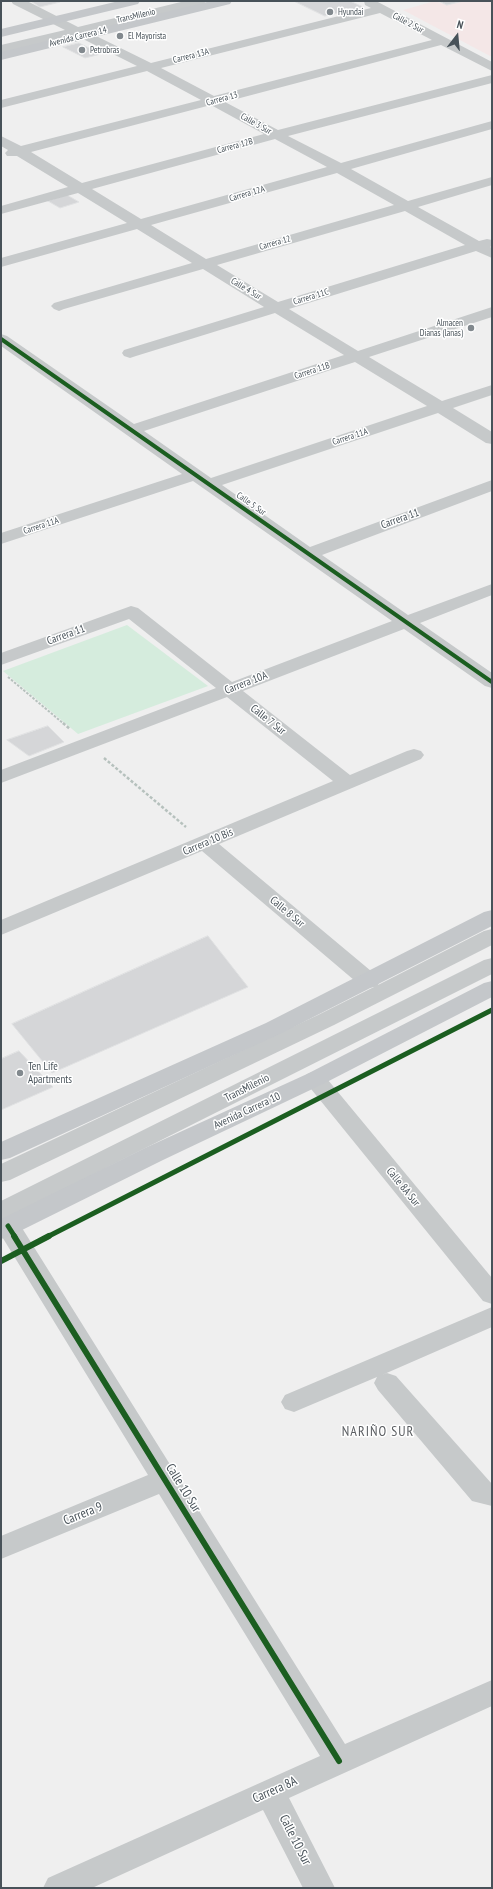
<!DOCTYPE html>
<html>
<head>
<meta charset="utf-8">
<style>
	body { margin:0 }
	#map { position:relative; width:493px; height:1889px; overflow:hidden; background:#efefef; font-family:"PT Sans Narrow",sans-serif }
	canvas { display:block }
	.frame { position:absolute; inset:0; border:2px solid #485259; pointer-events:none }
	.north { position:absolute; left:437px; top:16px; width:40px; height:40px; -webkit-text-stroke:3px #fff; paint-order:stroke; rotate:16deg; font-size:11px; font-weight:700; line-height:16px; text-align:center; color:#485259 }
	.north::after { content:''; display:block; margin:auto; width:14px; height:18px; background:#485259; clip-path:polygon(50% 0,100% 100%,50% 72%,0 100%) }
</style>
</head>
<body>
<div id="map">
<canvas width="493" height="1889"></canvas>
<div class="frame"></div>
<div class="north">N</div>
</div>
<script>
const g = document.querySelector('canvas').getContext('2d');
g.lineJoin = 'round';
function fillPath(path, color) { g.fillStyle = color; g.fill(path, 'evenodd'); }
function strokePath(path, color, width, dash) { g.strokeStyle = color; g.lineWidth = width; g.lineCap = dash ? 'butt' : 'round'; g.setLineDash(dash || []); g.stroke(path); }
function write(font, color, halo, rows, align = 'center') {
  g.font = font + ' "PT Sans Narrow",sans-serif'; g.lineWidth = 3; g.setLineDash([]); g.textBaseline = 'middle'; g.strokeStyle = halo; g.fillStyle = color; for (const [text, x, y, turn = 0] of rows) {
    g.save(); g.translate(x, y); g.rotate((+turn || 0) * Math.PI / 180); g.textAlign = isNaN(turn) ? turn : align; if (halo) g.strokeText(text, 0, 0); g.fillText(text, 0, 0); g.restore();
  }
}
fillPath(new Path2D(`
	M435,1L447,5L463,1H492V57L403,10Z`), '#f4e7e7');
fillPath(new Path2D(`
	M127,625L208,686L78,734L3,671Z`), '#d5ecdd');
const building = new Path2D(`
	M31,1H58L60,2L40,7Z
	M294,1H350L363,7L325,16Z
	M439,1H463L447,5Z
	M79,43L101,54L85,58L63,47Z
	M67,195L79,202L60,208L48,201Z
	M48,726L64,742L29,756L7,740Z
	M208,936L248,987L52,1073L12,1024Z
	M19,1051L53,1087L1,1110V1059Z`);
fillPath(building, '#d5d6d8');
strokePath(building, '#e0e1e2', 1);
strokePath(new Path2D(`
	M8,677L64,724`), '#b6c1bd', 2, [2.5, 1.5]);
strokePath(new Path2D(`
	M63,723L70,729
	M104,758L186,827`), '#b6c1bd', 2.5, [3, 2]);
fillPath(new Path2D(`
	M11,1H27L78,27L185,1H206L204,4L88,32L151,63L371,8L365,5L364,1H376L492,62V71L441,45L225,102L278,130L492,75V83L288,136L341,163L492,121V129L351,169L408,201L492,177V185L418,207L479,241L487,239L492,240V246L490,247L492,248V258L476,251L289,309L358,351L492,307V317L369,357L442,401L492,385V395L453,408L492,432V444L486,443L438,413L222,485L310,547L492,480V491L322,555L408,615L492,584V595L420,623L492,673V688L485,686L404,629L243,691L350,775L407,751L414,749L421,751L424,755L421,759L219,844L377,976L380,981L378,985L484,931L492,929V945L334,1025L10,1180L1,1182V1164L318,1015L374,987L369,988L361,986L202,851L1,935V920L333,781L227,697L1,783V770L216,688L129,619L1,665V653L131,606L138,608L232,682L392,621L193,481L1,544V533L182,474L1,346V334L7,336L134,424L344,355L275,313L136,356L130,358L124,356L122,353L124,350L264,307L203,269L64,309L59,311L54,309L51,306L54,303L192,263L137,229L1,267V258L127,223L78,193L1,214V206L68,187L17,156H7L5,153L8,150L1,146V136L21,146L201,100L147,71L1,108V100L137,66L75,35L1,53V45L65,30L13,4ZM380,13L432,40L214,96L161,68ZM211,105L264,134L82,183L31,152ZM275,139L327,167L141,219L92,189ZM337,173L394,205L206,259L151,225ZM405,211L465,245L278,302L217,265ZM355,362L427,406L211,478L144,431Z
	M492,958V974L8,1217L17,1220L345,1744L492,1680V1706L289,1798L335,1888H303L263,1810L92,1888H43L48,1878L320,1756L159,1494L1,1559V1536L148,1475L1,1235V1201L484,960Z
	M315,1071L323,1074L492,1278V1304L483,1301L307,1084L303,1079L307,1074Z
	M492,1307V1327L382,1375L387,1373L396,1376L492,1484V1506L472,1501L378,1390L374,1383L377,1377L294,1412L285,1409L281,1402L285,1395Z`), '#c6c9ca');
fillPath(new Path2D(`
	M119,1H140L138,4L1,37V29Z
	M211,1H232L230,4L1,60V52Z
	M492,910V926L282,1033L10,1158L1,1160V1142L266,1023L484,912Z
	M492,981V997L323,1084L163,1160L10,1236L1,1239V1219L145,1148L307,1074L484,983Z`), '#c4c7ca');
strokePath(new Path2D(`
	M1,339L492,682`), '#1b5e20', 4);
strokePath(new Path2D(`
	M8,1226L15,1237
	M47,1237L492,1010`), '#1b5e20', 5);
strokePath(new Path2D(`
	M14,1236L339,1761
	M1,1261L49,1236`), '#1b5e20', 6);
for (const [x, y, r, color] of [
	[330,12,4,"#82898e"],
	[120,36,4,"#82898e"],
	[82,50,4,"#82898e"],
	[471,328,4,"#82898e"],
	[20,1073,4,"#82898e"]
]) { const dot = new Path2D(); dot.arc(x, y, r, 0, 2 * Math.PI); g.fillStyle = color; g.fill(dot); strokePath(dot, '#fff', 1.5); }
write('9px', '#485259', '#fff', [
	["Hyundai",338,12],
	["El Mayorista",128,36],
	["Petrobras",90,50],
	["Almacen",463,323,"right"],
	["Dianas (lanas)",463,333,"right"]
], 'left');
write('9px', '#485259', '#fff', [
	["TransMilenio",136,16,-13],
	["Calle 2 Sur",408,23,28],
	["Avenida Carrera 14",78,37,-14],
	["Carrera 13A",191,56,-14],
	["Carrera 13",222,99,-15],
	["Calle 3 Sur",256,124,29],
	["Carrera 12B",235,146,-15],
	["Carrera 12A",247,194,-16],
	["Carrera 12",275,243,-16],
	["Calle 4 Sur",246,289,31],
	["Carrera 11C",311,297,-17],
	["Carrera 11B",312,371,-18],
	["Carrera 11A",350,437,-18],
	["Calle 5 Sur",251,504,35],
	["Carrera 11A",41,526,-18]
]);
write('11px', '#485259', '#fff', [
	["Carrera 11",400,519,-20],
	["Carrera 11",66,635,-20],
	["Carrera 10A",246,683,-21],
	["Calle 7 Sur",268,720,38],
	["Carrera 10 Bis",208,842,-23],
	["Calle 8 Sur",287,912,40],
	["TransMilenio",247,1088,-27],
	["Avenida Carrera 10",247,1111,-25],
	["Calle 8A Sur",403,1187,51]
]);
write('11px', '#485259', '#fff', [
	["Ten Life",28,1067],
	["Apartments",28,1080]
], 'left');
write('13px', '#485259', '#fff', [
	["Calle 10 Sur",183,1488,58],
	["Carrera 9",83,1514,-22],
	["Carrera 8A",275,1790,-24],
	["Calle 10 Sur",295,1840,63]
]);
g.letterSpacing = '1px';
write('14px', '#5b5e62', '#fff', [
	["NARIÑO SUR",378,1432]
]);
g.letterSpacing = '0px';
</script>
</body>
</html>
